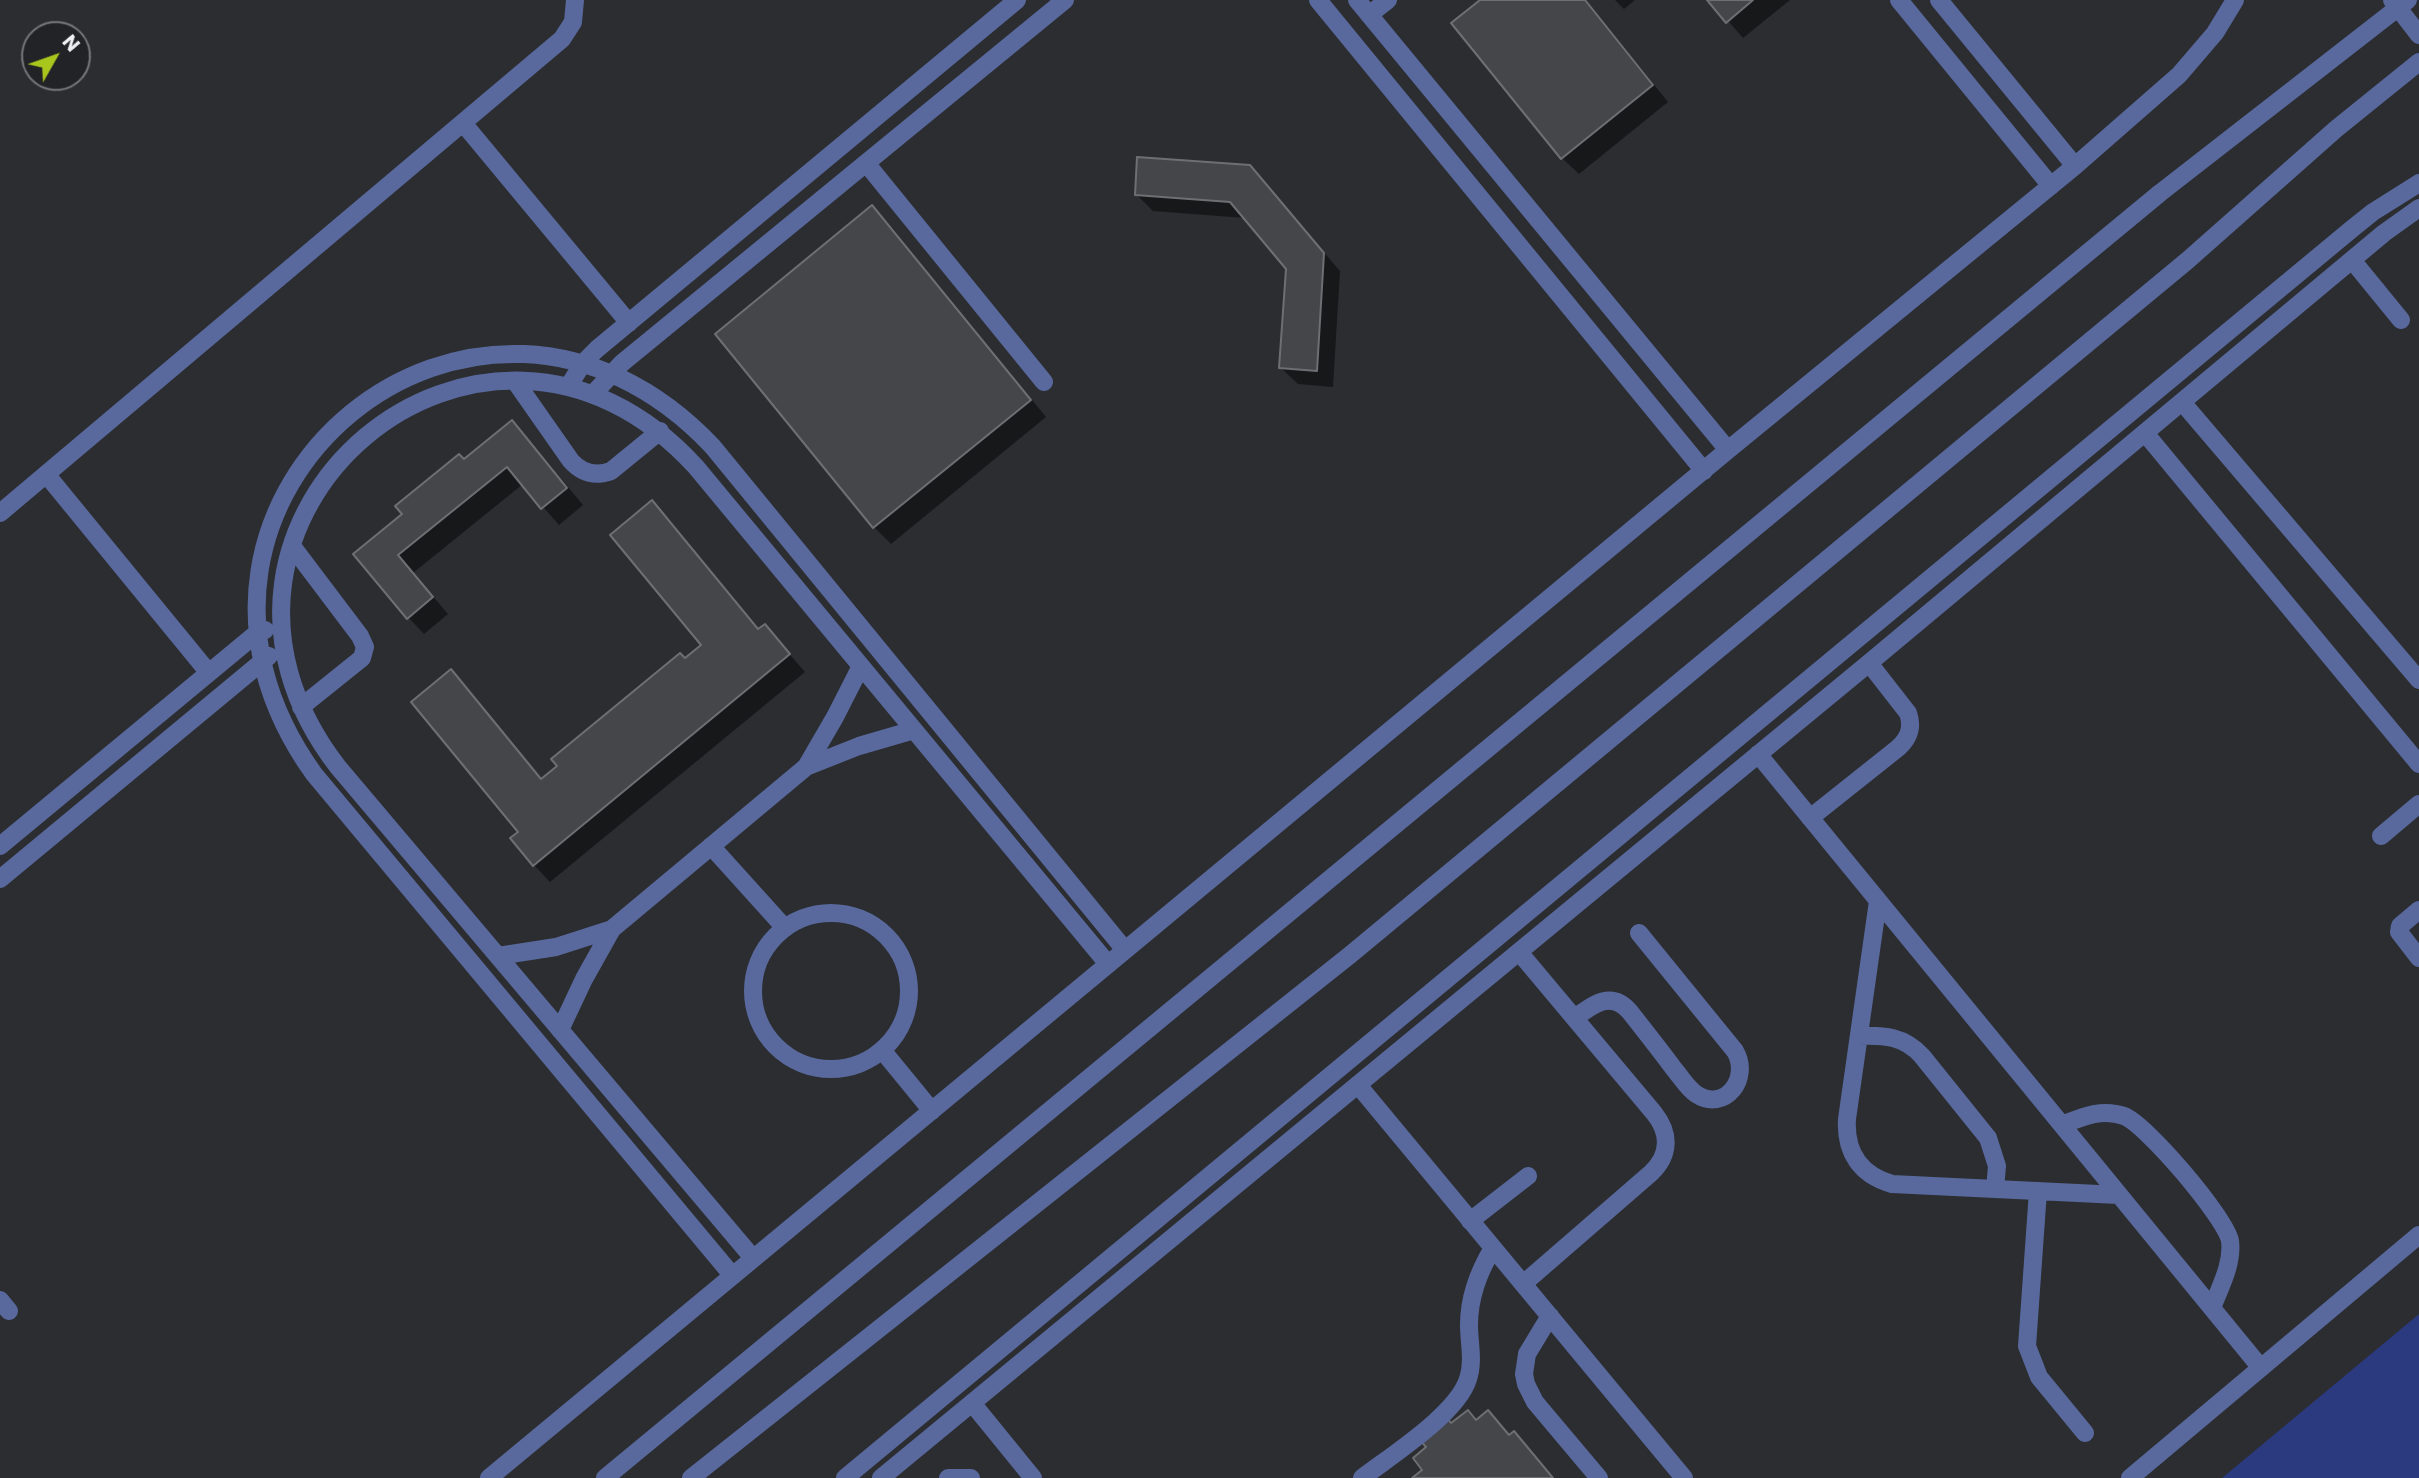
<!DOCTYPE html>
<html>
<head>
<meta charset="utf-8">
<style>
	body { margin:0 }
	#map { position:relative; width:2419px; height:1478px; overflow:hidden; background:#2b2d30; font-family:Poppins,sans-serif }
	canvas { display:block }
	.north { position:absolute; left:21px; top:21px; width:70px; height:70px; box-sizing:border-box; background:#222327; border:2px solid #747579; border-radius:50%; rotate:50deg; font-size:19px; font-weight:700; line-height:28px; text-align:center; color:#eff0f3 }
	.north::after { content:''; display:block; margin:auto; width:24px; height:32px; background:#a8c71d; clip-path:polygon(50% 0,100% 100%,50% 72%,0 100%) }
</style>
</head>
<body>
<div id="map">
<canvas width="2419" height="1478"></canvas>
<div class="north">N</div>
</div>
<script>
const g = document.querySelector('canvas').getContext('2d');
g.lineJoin = 'round';
function fillPath(path, color) { g.fillStyle = color; g.fill(path, 'evenodd'); }
function strokePath(path, color, width, dash) { g.strokeStyle = color; g.lineWidth = width; g.lineCap = dash ? 'butt' : 'round'; g.setLineDash(dash || []); g.stroke(path); }
fillPath(new Path2D(`
	M2419,1314V1478H2222Z`), '#2b3a7f');
fillPath(new Path2D(`
	M1482,0H1586L1668,102L1579,174L1562,158Z
	M1615,0H1635L1624,9Z
	M1710,0H1790L1743,38Z
	M1250,167L1340,271L1333,387L1298,384L1281,368L1287,269L1245,218L1153,211L1136,194Z
	M872,208L889,224L1046,417L891,544L874,527L717,334Z
	M512,422L528,439L583,505L559,525L523,484L413,573L448,614L424,634L408,617L355,554Z
	M652,502L669,519L760,630L765,626L805,672L550,882L534,865L451,672L467,688L543,780L704,645Z
	M1488,1412L1510,1436L1514,1433L1530,1450L1554,1478H1414L1424,1470L1429,1447L1452,1425L1477,1421Z`), '#0007');
const building = new Path2D(`
	M1480,0H1585L1653,85L1561,159L1451,23Z
	M1707,0H1753L1726,23Z
	M1137,157L1250,165L1324,253L1317,371L1279,368L1286,269L1230,202L1135,195Z
	M872,205L1031,400L873,528L715,334Z
	M512,420L567,488L541,509L507,467L398,555L433,597L407,619L353,554L402,514L395,506L459,454L464,459Z
	M652,500L758,629L765,624L790,654L533,866L510,838L518,832L411,702L451,669L541,779L557,766L551,759L680,653L685,658L701,645L610,535Z
	M1468,1410L1476,1420L1488,1410L1509,1435L1514,1431L1553,1478H1412L1422,1470L1413,1458L1426,1447L1420,1440L1447,1418L1451,1423Z`);
fillPath(building, '#44464a');
strokePath(building, '#6d6f73', 2);
strokePath(new Path2D(`
	M1318,0L1704,471
	M1357,0L1728,450
	M1899,0L2051,186
	M1939,0L2075,166
	M2392,0L2419,35
	M1369,15L1388,0
	M463,123L629,323
	M866,163L1044,382
	M2352,260L2401,320
	M515,381L571,461C582,473 595,477 611,471L660,431
	M568,387L583,363L597,349L1017,0
	M593,394L622,363L1065,0
	M2182,402L2419,680
	M2145,433L2419,764
	M46,474L209,673
	M0,513L562,39L573,22L575,0
	M292,546L360,636L365,647L362,658L301,707
	M1758,754L2261,1368
	M806,767L835,717L861,666
	M1810,818L1898,748C1909,738 1913,727 1908,713L1869,663
	M2381,836L2419,804
	M0,846L257,633L265,630
	M711,846L785,928
	M0,879L269,656
	M1878,901L1847,1119C1845,1152 1860,1175 1892,1184L2119,1195
	M2419,910L2400,926L2399,932L2419,958
	M753 991a78 78 0 1 1 156 0a78 78 0 1 1-156 0Z
	M1519,952L1654,1113C1670,1133 1670,1155 1651,1173L1523,1284
	M498,956L556,947L612,929L806,767L859,746L914,730
	M1575,1018C1593,1004 1612,990 1630,1012C1645,1031 1660,1050 1674,1069C1681,1077 1687,1088 1696,1094C1725,1113 1751,1078 1735,1051L1639,933
	M560,1030L584,979L612,929
	M1859,1036C1884,1035 1904,1036 1922,1056L1988,1138L1997,1166L1995,1189
	M882,1050L932,1111
	M1358,1085L1684,1478
	M2062,1125C2082,1117 2102,1108 2124,1116C2146,1124 2226,1218 2230,1241C2233,1264 2220,1287 2212,1308
	M2038,1191L2027,1346L2039,1377L2085,1433
	M1470,1221L1528,1176
	M753,1258L338,767C146,519 484,234 696,467L1108,964
	M732,1275L314,774C115,497 479,198 713,447L1125,950
	M0,1300L9,1311
	M1550,1316L1527,1354L1524,1374L1526,1384L1535,1402L1599,1478
	M972,1403L1033,1478
	M489,1478L1728,450L2075,166L2179,75L2215,33L2235,0
	M605,1478L2160,193L2408,0
	M691,1478L1350,955L2188,260L2336,129L2419,62
	M845,1478L2353,228L2373,212L2419,183
	M881,1478L1869,663L2384,233L2419,208
	M948,1478H971
	M1362,1478C1392,1455 1457,1414 1468,1379C1474,1361 1469,1343 1469,1325C1469,1297 1479,1271 1493,1248
	M2130,1478L2419,1235`), '#59699d', 18);
</script>
</body>
</html>
